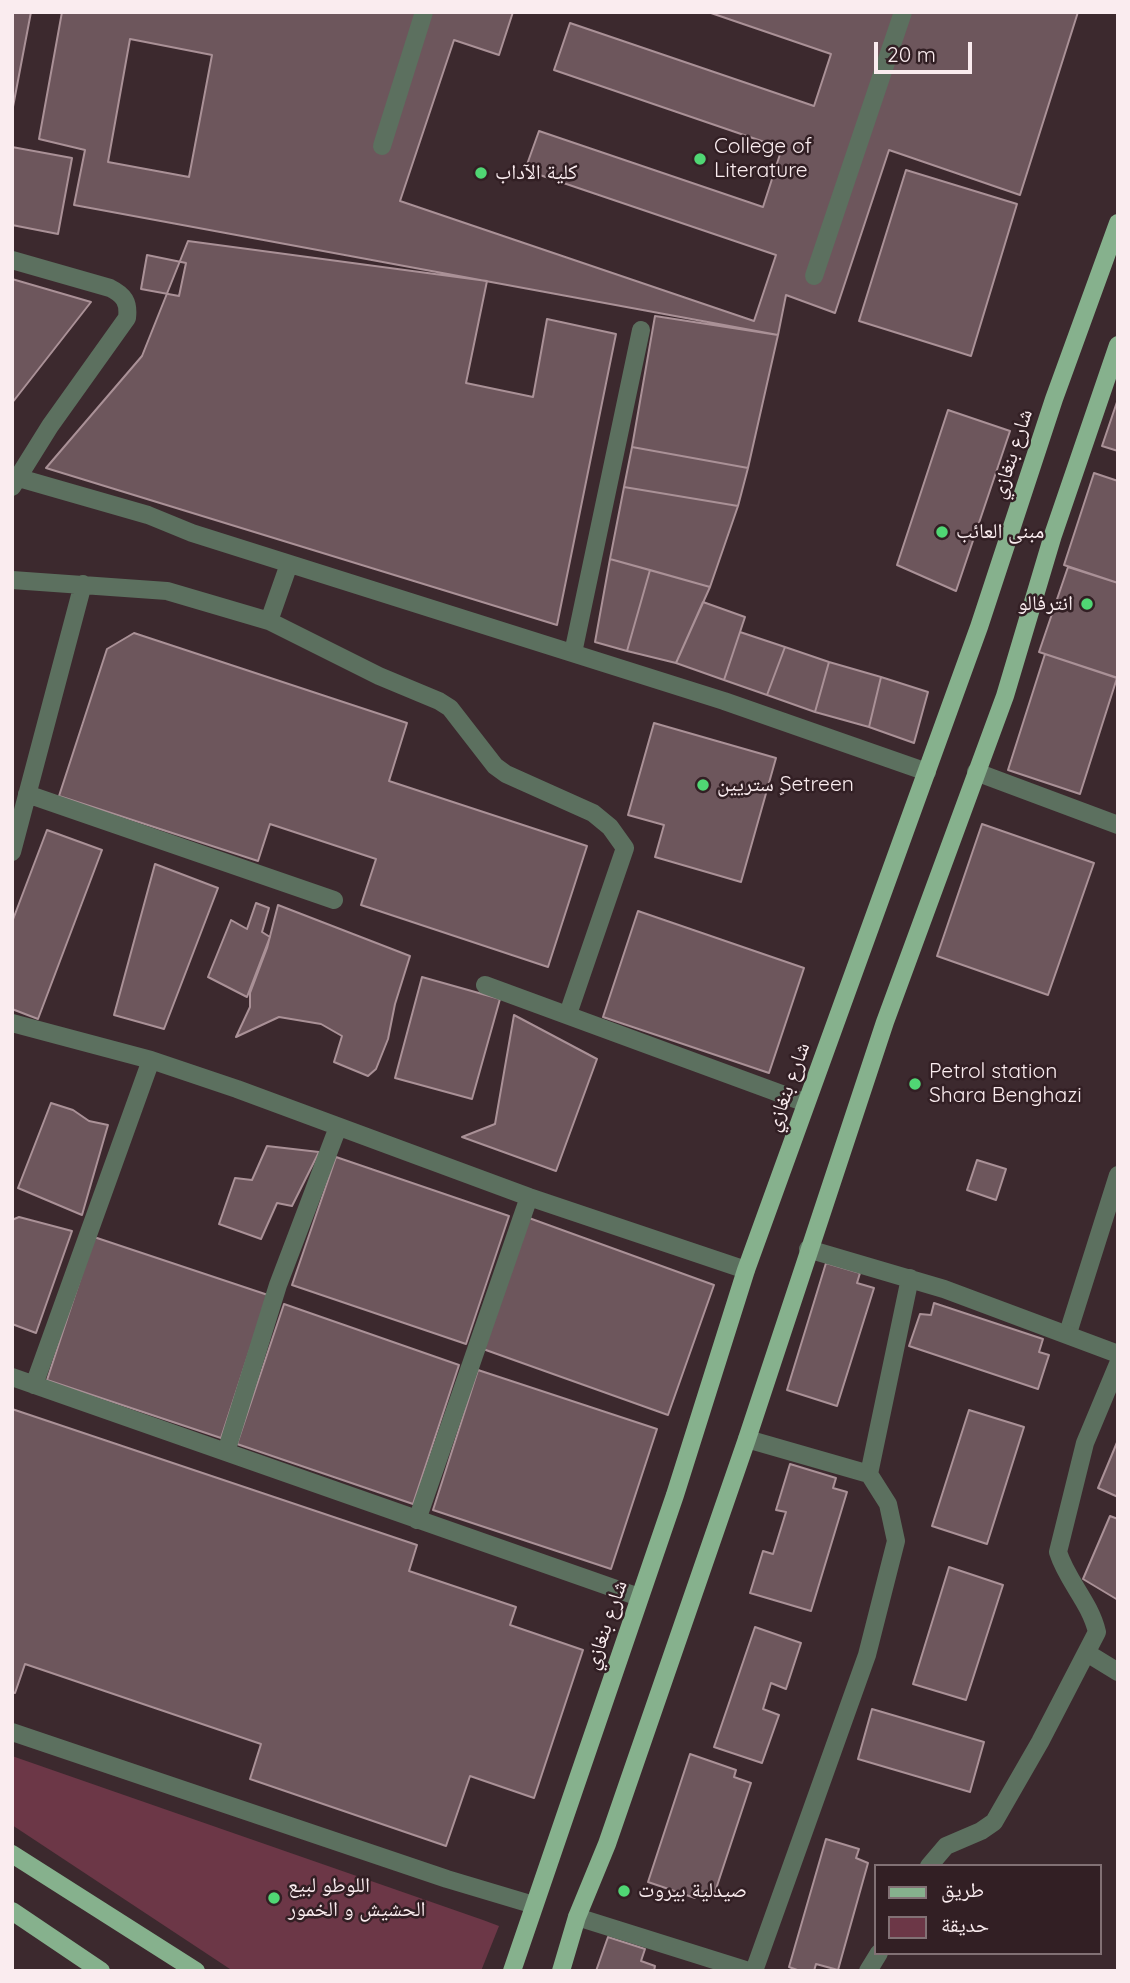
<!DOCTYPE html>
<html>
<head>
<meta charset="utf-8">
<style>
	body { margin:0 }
	#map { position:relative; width:1130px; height:1983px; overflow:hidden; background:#3c292e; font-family:Quicksand,"Noto Naskh Arabic",sans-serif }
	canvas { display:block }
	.frame { position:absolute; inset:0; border:14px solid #faecef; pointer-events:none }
	.legend { position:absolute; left:874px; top:1864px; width:228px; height:91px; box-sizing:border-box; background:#321f24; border:2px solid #827175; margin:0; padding:9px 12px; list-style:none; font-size:21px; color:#faecef }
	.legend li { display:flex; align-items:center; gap:14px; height:35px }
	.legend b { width:35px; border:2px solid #827175 }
	.scale { position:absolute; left:874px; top:42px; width:98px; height:32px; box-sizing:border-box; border:4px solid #faecef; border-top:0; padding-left:9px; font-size:21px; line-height:24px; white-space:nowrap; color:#faecef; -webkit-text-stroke:5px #321f24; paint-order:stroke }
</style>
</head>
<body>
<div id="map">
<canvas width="1130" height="1983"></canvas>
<div class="frame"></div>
<ul class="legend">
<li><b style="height:9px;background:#86b18d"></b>طريق</li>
<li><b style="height:19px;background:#6c3747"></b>حديقة</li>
</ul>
<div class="scale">20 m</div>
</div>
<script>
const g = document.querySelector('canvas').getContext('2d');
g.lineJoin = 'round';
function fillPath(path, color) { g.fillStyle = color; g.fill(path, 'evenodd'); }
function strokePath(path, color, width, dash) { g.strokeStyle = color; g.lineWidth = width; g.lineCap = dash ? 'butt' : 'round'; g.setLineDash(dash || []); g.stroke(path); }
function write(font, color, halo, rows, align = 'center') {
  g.font = font + ' Quicksand,"Noto Naskh Arabic",sans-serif'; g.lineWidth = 5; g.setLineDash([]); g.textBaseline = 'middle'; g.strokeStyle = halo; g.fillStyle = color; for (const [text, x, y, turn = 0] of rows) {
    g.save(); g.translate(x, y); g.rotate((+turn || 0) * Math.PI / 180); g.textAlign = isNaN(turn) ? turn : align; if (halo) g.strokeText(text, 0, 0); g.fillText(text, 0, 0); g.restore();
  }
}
fillPath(new Path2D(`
	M12,1756L483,1920L499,1926L481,1971H233L12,1825Z`), '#6c3747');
const building = new Path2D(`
	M12,12H31L12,112Z
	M62,12H1078L1020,195L889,150L835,313L786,295L778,335L74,205L85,150L39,139Z
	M513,12H708L831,54L814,106L570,23L554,70L782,148L763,207L539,131L525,170L776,255L754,321L400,201L454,40L499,55Z
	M130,39L212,55L189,177L108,162Z
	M12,147L72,158L58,234L12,225Z
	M906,170L1017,204L971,356L859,321Z
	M188,241L487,281L466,383L533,397L547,319L616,334L557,625L46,468L142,356Z
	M147,255L186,263L179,296L141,289Z
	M12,279L91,302L12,403Z
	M655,316L778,335L748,468L632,447Z
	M1118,399V451L1102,446Z
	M948,410L1010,431L956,591L897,565Z
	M632,447L748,468L738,506L624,487Z
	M1094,473L1118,481V583L1064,565Z
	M624,487L738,506L710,587L610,559Z
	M610,559L650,570L627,651L595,642Z
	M1068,567L1118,583V678L1039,652Z
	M650,570L710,587L676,663L627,651Z
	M703,602L745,617L724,680L676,663Z
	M740,632L785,647L767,695L724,680Z
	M134,633L407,723L389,781L587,846L548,967L361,905L376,859L270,824L258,861L59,796L107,649Z
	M785,647L829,662L815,712L767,695Z
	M1045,654L1117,678L1080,794L1008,770Z
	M829,662L881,677L869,727L815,712Z
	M881,677L928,692L914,743L869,727Z
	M654,723L776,758L741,882L655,857L664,825L628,815Z
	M982,824L1094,863L1048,995L937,956Z
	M47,830L102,850L38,1019L12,1009V922Z
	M155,864L218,888L164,1029L114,1015Z
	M256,903L269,908L262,932L270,937L247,997L208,977L231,920L247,929Z
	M278,905L410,956L395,1004L388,1039L376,1069L368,1076L334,1062L342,1036L321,1024L279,1017L236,1037L250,1007V993L267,948Z
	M638,911L804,968L769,1073L603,1017Z
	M422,977L500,999L472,1099L395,1078Z
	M514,1015L597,1059L556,1171L462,1137L495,1124Z
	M51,1103L73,1110L89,1121L108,1125L82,1215L18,1188Z
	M267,1146L319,1152L292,1206L277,1203L261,1239L219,1224L235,1178L252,1180Z
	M336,1157L509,1216L466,1344L292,1285Z
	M977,1160L1006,1169L996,1200L967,1190Z
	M19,1217L72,1231L36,1333L12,1324V1220Z
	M529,1218L714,1285L668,1415L483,1349Z
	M94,1237L268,1295L221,1438L47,1380Z
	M826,1263L860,1273L857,1283L874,1288L837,1406L787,1390Z
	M934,1303L1043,1339L1039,1352L1049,1355L1038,1389L909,1346L920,1314L931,1315Z
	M284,1304L459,1365L413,1504L237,1444Z
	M478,1370L657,1429L611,1569L433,1510Z
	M12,1409L417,1545L409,1571L516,1607L510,1625L583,1650L534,1798L470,1776L446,1846L250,1779L261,1744L25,1664L15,1693L12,1692Z
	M969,1410L1024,1427L987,1544L932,1526Z
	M1118,1440V1497L1098,1488Z
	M790,1464L836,1478L833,1488L847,1492L811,1611L750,1593L763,1551L773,1554L786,1512L776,1510Z
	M1110,1516L1118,1519V1600L1083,1579Z
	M949,1567L1003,1585L966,1700L913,1684Z
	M755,1627L801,1643L786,1689L771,1683L763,1709L779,1715L762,1763L714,1747Z
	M872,1709L984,1742L970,1792L858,1759Z
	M690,1754L736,1770L734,1777L751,1783L714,1895L698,1890L695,1898L648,1882Z
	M826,1839L859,1849L856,1858L868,1863L838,1970L816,1964L814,1971H800L789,1967Z
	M608,1937L645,1949L641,1961L655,1966L654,1971H596Z`);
fillPath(building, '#6d565c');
strokePath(building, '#aa9197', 2);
strokePath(new Path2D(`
	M382,146L424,12
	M814,276L903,12
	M1068,1333L1118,1175`), '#5c705f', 18);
strokePath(new Path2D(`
	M12,260L110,288C124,295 129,302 127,318L50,426L12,487
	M12,476L148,515L192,533L724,701L927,772
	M12,580L167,591L269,621L379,676L439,701L450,708L495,766L506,774L593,813L610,827L625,848L568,1014
	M269,621L289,564
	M573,653L641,330
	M976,772L1118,825
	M27,794L334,900
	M12,852L83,584
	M485,985L806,1103
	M12,1023L151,1060L237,1089L529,1197L746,1270
	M808,1249L944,1289L1118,1354
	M12,1377L639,1597
	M34,1385L151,1060
	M747,1439L869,1474L888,1504L896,1541L867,1655L754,1971
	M226,1452L278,1285L338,1127
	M869,1474L910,1278
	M417,1520L529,1197
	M1087,1653L1118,1672
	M12,1732L447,1879L534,1905
	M929,1866L946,1846L981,1831L994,1822L1040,1742L1097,1632C1090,1602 1067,1581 1058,1552L1085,1443L1118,1364
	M577,1917L749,1971
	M868,1971L879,1953`), '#5c705f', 18);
strokePath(new Path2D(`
	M12,1854L196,1971
	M12,1911L101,1971
	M512,1971L675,1495L746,1270L979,627L1054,399L1118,223
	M561,1971L577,1917L607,1844L747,1439L885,1022L1005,696L1053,535L1118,345`), '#86b18d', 18);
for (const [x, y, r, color] of [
	[700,159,7,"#50d674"],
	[481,173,7,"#50d674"],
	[942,532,7,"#50d674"],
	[1087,604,7,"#50d674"],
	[703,785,7,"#50d674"],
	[915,1084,7,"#50d674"],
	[624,1891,7,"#50d674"],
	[274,1898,7,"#50d674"]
]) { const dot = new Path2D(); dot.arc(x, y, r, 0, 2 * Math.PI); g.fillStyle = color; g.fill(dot); strokePath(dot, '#321f24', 2.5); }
write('21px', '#faecef', '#321f24', [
	["College of",714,147],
	["Literature",714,171],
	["كلية الآداب",495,173],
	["مبنى العائب",956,532],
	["انترفالو",1073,604,"right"],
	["ستريين ٍSetreen",717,785],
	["Petrol station",929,1072],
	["Shara Benghazi",929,1096],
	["اللوطو لبيع",288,1886],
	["الحشيش و الخمور",288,1910],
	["صيدلية بيروت",638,1891]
], 'left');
write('21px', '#faecef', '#321f24', [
	["شارع بنغازي",1012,454,-72],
	["شارع بنغازي",788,1087,-70],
	["شارع بنغازي",606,1625,-71]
]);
</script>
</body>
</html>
